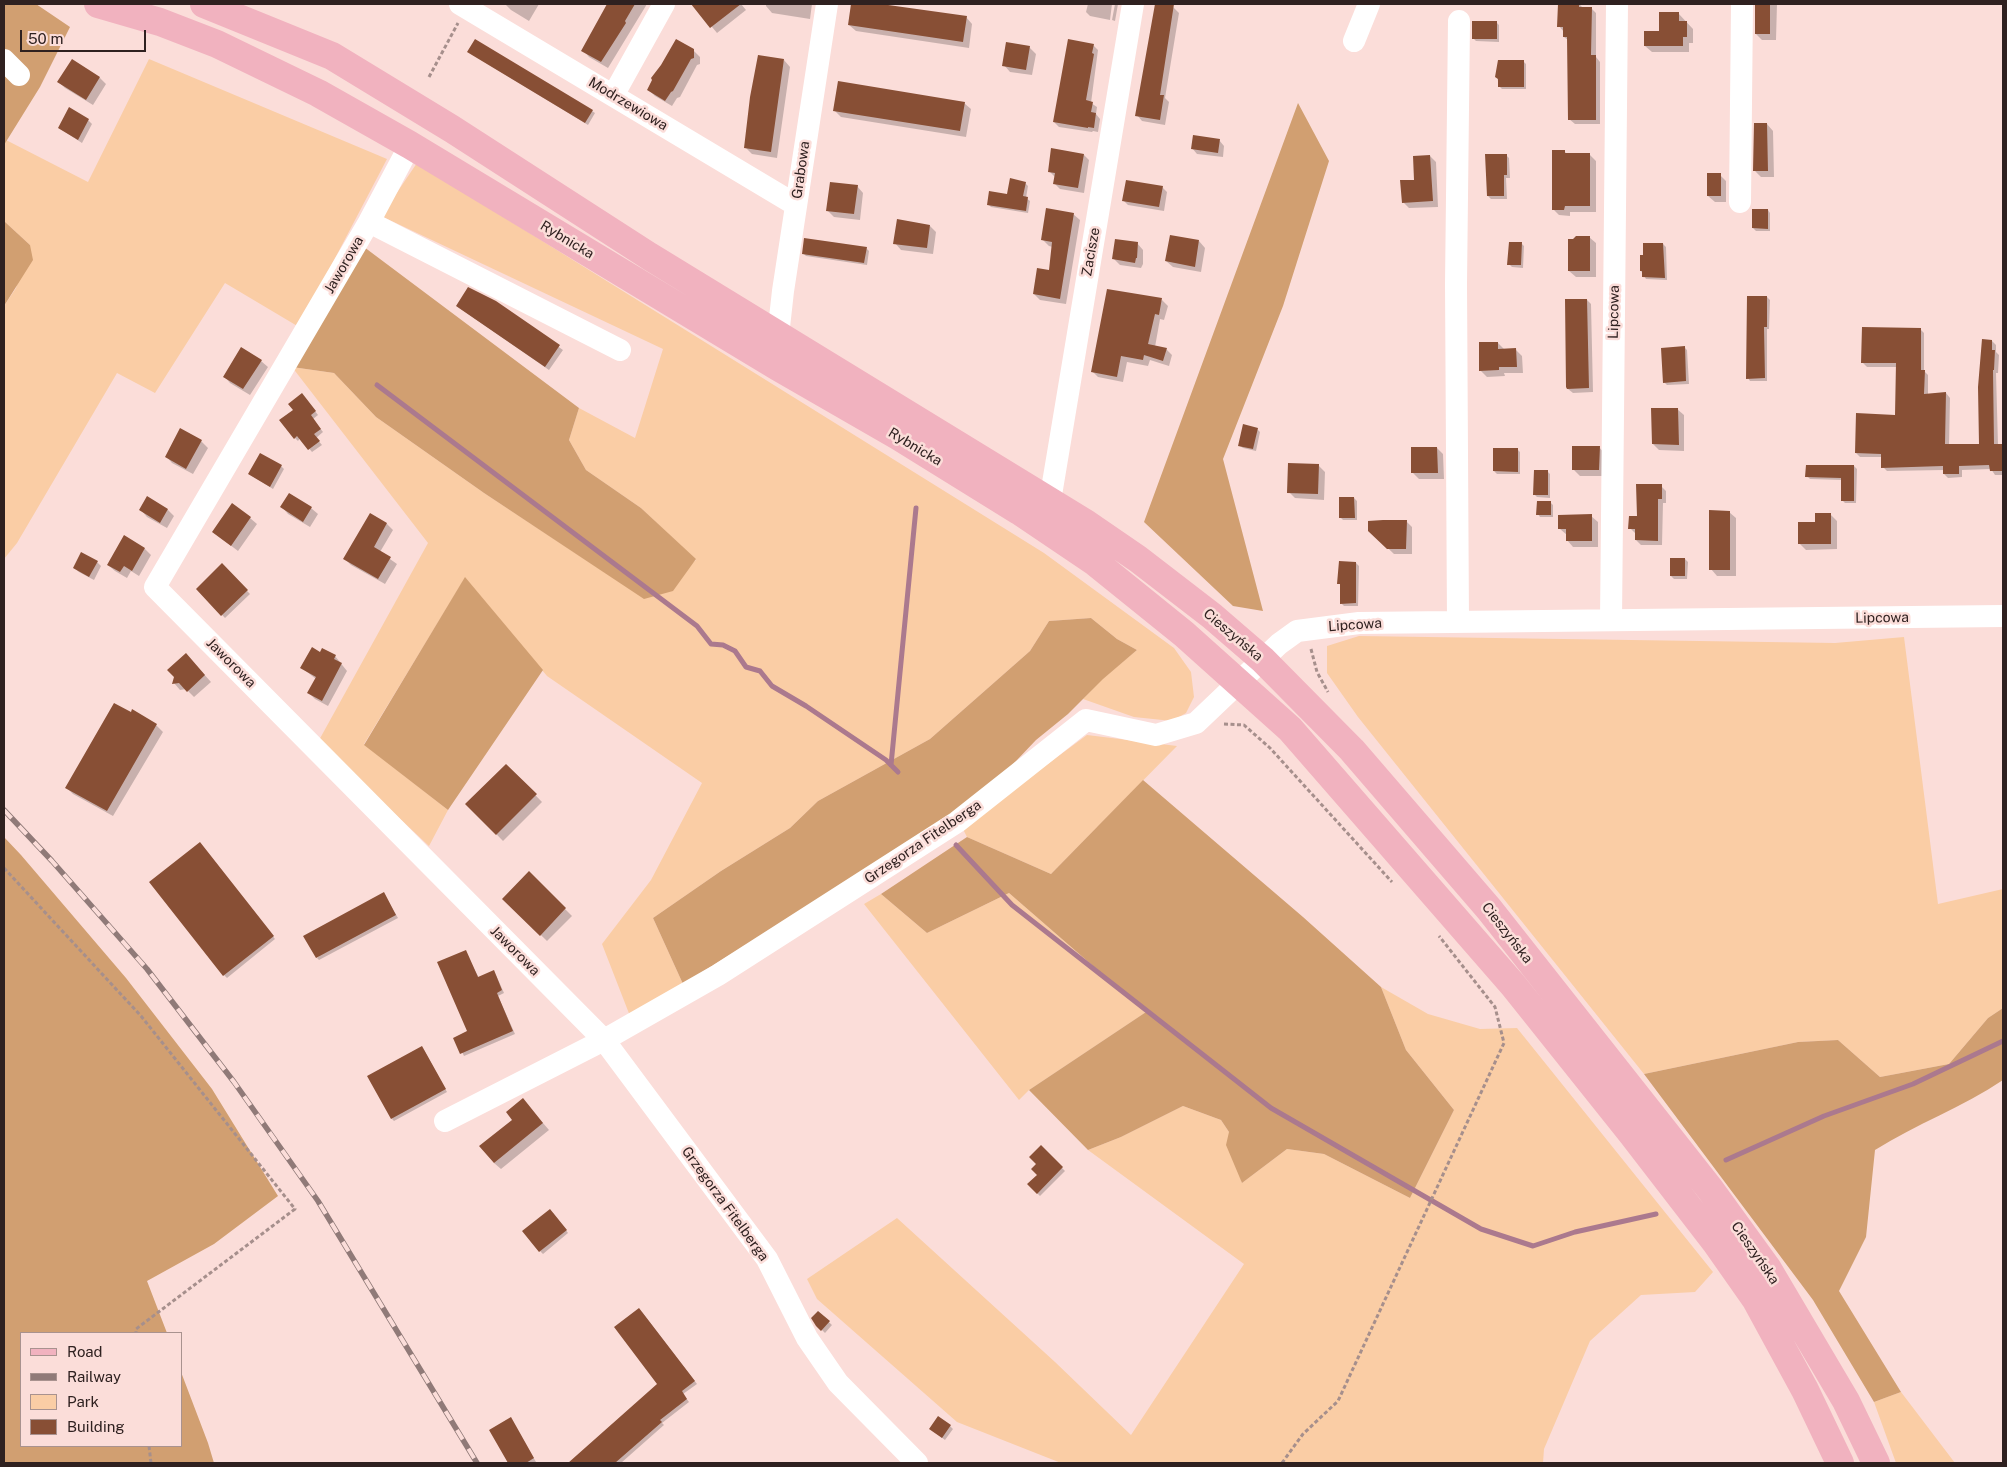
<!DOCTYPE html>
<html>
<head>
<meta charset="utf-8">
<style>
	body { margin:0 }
	#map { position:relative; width:2007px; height:1467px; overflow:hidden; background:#fbddd9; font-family:"Public Sans",sans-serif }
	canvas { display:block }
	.frame { position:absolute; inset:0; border:5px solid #2f2120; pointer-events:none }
	.legend { position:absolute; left:20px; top:1332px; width:162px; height:115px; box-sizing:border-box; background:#fbddd9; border:1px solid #a9928f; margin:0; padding:6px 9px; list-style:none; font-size:15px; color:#2f2120 }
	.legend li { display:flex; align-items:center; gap:10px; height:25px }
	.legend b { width:25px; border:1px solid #a9928f }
	.scale { position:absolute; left:20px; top:30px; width:126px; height:22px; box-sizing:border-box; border:2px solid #2f2120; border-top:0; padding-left:6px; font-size:15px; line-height:18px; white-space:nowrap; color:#2f2120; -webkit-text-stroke:4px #fbddd9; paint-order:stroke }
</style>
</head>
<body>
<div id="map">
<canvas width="2007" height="1467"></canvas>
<div class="frame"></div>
<ul class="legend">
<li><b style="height:6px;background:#f1b2bf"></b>Road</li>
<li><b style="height:6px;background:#907a78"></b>Railway</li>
<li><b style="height:14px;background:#facda5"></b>Park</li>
<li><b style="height:14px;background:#884f35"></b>Building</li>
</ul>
<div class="scale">50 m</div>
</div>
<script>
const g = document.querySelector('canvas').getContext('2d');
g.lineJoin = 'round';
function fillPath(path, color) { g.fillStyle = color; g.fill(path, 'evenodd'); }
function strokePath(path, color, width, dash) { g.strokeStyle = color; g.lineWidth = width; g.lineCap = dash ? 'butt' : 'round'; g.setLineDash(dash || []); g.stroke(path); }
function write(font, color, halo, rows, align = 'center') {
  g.font = font + ' "Public Sans",sans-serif'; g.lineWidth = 5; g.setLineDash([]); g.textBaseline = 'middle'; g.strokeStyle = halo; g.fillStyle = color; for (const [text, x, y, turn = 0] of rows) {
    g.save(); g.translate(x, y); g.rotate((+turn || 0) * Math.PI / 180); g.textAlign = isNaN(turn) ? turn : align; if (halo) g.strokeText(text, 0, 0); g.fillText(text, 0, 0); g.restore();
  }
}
fillPath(new Path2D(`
	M149,59L387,159L299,327L225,283L155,393L117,373L17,543L4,559V306L16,288L30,245L4,221V145L6,140L88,182Z
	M417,163L1044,553L1174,648L1191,672L1194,697L1186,713L1172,721L1134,717L1083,699L1103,678L1137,650L1117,639L1091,618L1049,621L1030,651L930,739L818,801L790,828L721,871L653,918L683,984L630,1016L602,944L651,880L702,783L547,676L465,578L364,744L448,810L429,846L318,742L428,543L292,367L334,373L376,417L484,493L644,598L696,560L641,508L586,470L569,440L579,408L635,438L663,349L381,216Z
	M1359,636L1835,643L1904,637L1938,904L2003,889V1008L1988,1018L1949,1064L1880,1077L1838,1040L1798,1042L1644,1074L1358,717L1327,673V646Z
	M1087,735L1177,746L1051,874L967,837L962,827Z
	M1009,893L1146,1012L1029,1090L1019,1100L864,904L881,894L927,933Z
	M1381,987L1428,1014L1480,1029L1517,1028L1713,1272L1695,1292L1641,1295L1590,1341L1544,1449L1543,1463H1061L957,1422L817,1299L807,1279L897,1218L1055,1362L1131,1435L1244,1264L1088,1150L1121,1137L1183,1106L1221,1120L1229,1132L1242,1183L1287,1149L1324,1154L1410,1198L1454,1110L1406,1050Z
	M1901,1392L1955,1463H1896L1874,1402Z`), '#facda5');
fillPath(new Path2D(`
	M36,4L70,27L40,87L4,145V5Z
	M1298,103L1329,161L1283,306L1223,459L1263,611L1233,606L1144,522Z
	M4,221L30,245L33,260L4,306Z
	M364,247L579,408L569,440L586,470L641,508L696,559L673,591L644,599L484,493L376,417L334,373L292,367Z
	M465,577L543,670L448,810L364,745Z
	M1091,618L1117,639L1137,650L1103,679L1068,714L1036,740L998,780L971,805L683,984L653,918L721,871L790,828L818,801L930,739L1030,651L1049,621Z
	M1143,780L1303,917L1381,987L1406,1050L1454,1110L1410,1198L1324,1154L1287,1149L1242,1183L1226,1145L1229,1132L1221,1120L1183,1106L1121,1137L1088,1150L1029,1090L1146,1012L1009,893L927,933L881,894L967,837L1051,874Z
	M4,837L21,855L126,978L212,1089L278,1196L214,1244L147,1281L167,1333H21V1446H181V1372L208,1443L214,1463H4Z
	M2003,1008V1080C1963,1107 1916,1124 1875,1150L1866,1237L1839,1291L1901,1392L1874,1402L1813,1300L1644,1074L1798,1042L1838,1040L1880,1077L1949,1064L1988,1018Z`), '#d19f71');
fillPath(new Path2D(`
	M505,4H539L529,21L511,10Z
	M609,4H647L608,68L589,57L583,50Z
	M693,4H741L746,10L717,33Z
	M766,4H812L810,19L772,13L766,6Z
	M852,4H875L966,17L972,24L969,48L856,31L849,25Z
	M1088,4H1112L1110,20L1090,16L1086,12Z
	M1115,4H1118L1115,21L1112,20Z
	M1156,4L1173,7L1179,13L1165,98L1169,102L1165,125L1142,121L1137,115Z
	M1559,4H1579L1583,8H1591L1596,13V57L1600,62V124H1575L1569,119L1568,40L1564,37V32L1559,26Z
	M1756,4H1777L1776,40H1762L1756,34Z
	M1678,13L1693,29V43H1689V52H1652L1645,46Z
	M1496,22L1499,25V42L1476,41L1473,38Z
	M1093,45L1098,50L1091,103L1097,107L1096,114L1100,119L1098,132L1093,131L1092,132L1059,127L1054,122Z
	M1029,47L1036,54L1032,75L1010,72L1004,65Z
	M693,50L700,57V64L697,65L680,97L677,98L672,106L655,96L648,89Z
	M468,52L592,111L595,113L588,125Z
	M784,60L790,67L777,158L752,154L746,148Z
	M1523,61L1526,64V89H1502L1499,86L1496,71Z
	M100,78L106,84L93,105L65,88L59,82Z
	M964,103L971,109L966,137L841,117L834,110Z
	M88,120L92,124L82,143L59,128Z
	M1767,124L1773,131L1774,177H1761L1755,171Z
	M1219,140L1224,146L1223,157L1197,154L1192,148Z
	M1564,151L1568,155H1590L1596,161V212H1570V216L1559,215L1553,209Z
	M1084,155L1089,160L1084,193L1060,189L1055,184V177L1049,171Z
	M1506,155L1509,158L1510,178H1506L1507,199H1491L1488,196Z
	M1430,156L1436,162L1438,207L1409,208L1403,202Z
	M1720,175L1726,181V202H1715L1708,196Z
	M1025,183L1028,186L1026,198L1030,201L1028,213L991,207L988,204L1008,195Z
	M857,186L863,193L860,220L834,217L827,210Z
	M1162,187L1167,192L1164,211L1128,205L1123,200Z
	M1768,210L1770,213V231H1756L1753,228Z
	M1073,214L1080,220L1066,304L1040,300L1034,294L1051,271L1053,247L1049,246L1043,240Z
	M930,226L936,232L933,254L901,250L895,243Z
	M1589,237L1596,243V277H1576L1569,271Z
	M1199,241L1205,248L1201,272L1173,267L1166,261Z
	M1137,243L1143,250V264L1141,268L1120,265L1113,258Z
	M1521,243L1524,246L1523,268L1512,267L1509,264Z
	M1663,244L1666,247L1667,280L1646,279L1641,271Z
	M866,248L869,251L867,265L806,256L803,253Z
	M1767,297L1770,300L1769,329H1767V381H1750L1748,378Z
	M1162,300L1168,306L1164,320L1160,319L1155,347L1166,349L1172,355L1169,366L1150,360L1148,366L1127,362L1123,382L1098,377L1092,371Z
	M1587,300L1591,304L1593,392L1573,393L1568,389Z
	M495,302L563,350L549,370L461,309Z
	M1920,329L1924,333V371L1928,375V395L1946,393L1950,398L1949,446L1981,445L1992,341L1996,345V352L1999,355L1998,373H1996L1998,445H2003V475H1995L1991,469L1962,470V477L1948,478L1944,474V470L1887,471L1883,467V457H1860L1856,453L1896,416L1897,367H1867L1863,363Z
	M1498,343L1505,350H1516L1522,356L1523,373H1504L1505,376L1487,377L1480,370Z
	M1684,347L1687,350L1689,384L1667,385L1664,382Z
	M261,361L268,367L250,395L230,383L224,376Z
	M304,397L318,415L313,419L323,432L316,438L322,445L312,452L300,438L298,441L295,438L281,420L294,410Z
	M1677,409L1684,415V451L1659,450L1653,444Z
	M1257,429L1260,432L1256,451L1243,448L1240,446Z
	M181,430L201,441L208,448L193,474L172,463L166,456Z
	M1599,447L1605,454V476H1580L1574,470Z
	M1437,448L1443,454L1444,479H1419L1413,473Z
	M1517,449L1520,452V474H1497L1494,471Z
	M1318,465L1325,472L1324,500L1295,498L1289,492Z
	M281,466L284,469L273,489L249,474Z
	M1854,466L1857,469L1856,503H1845L1842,500V480L1810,479L1807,476Z
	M1548,472L1550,474V498L1537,497L1534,494Z
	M1661,486L1666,491V503H1663L1662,545H1641L1636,540V534L1630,528Z
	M290,494L311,508L318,514L310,527L288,514L282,507Z
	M148,498L168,510L174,516L167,528L147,517L141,510Z
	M1354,498L1357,501V520H1343L1341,518Z
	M1550,502L1553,505V517H1540L1538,514Z
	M1729,512L1736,518V576H1717L1711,569Z
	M371,514L387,524L393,530L380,552L397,564L385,584L351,565L345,559Z
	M1830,514L1837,521V549L1806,550L1799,543L1817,523Z
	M1591,516L1598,522V547H1573L1567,540V535L1560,529Z
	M250,518L257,524L238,551L213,532Z
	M1406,521L1412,527V554H1394L1370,531Z
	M124,537L145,549L151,555L139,576L131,571L127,578L115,571L108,565Z
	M1685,559L1688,562L1687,579H1674L1671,576Z
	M97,562L101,566L94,580L79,572L74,568Z
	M1356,563L1359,566L1358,606H1344L1341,603V586L1339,583Z
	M222,565L250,594L225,618L197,589Z
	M321,653L335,656L347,671L328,706L315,699L309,693L316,679L302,668Z
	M192,661L211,682L194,697L186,689L180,690L174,683Z
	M133,711L156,725L163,732L113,816L73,794L66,787Z
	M506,765L542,802L503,841L467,804Z
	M202,847L275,939L227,978L224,975Z
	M529,873L572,916L547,941L504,899Z
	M384,894L398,918L319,960L317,958Z
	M465,951L479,978L493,972L496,975L504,993L498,996L515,1034L464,1056L455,1038L469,1032Z
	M424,1050L447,1092L394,1121L392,1119Z
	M523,1100L549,1130L501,1169L494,1163Z
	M1041,1147L1065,1171L1040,1196L1028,1184L1039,1175Z
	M553,1213L568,1233L543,1254L540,1251Z
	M642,1312L697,1384L683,1394L689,1402L662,1423L664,1425L621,1463H570L659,1384Z
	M818,1312L832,1325L825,1333L817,1325Z
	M513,1422L536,1462L533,1463H509L491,1430Z
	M950,1426L953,1429L945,1440L933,1431Z`), '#0003');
strokePath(new Path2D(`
	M377,385L697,626L711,644L723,645L735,651L746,667L760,671L772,686L806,706L886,760L898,772
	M891,765L916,508
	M956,845L1012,905L1271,1108L1481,1229L1533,1246L1575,1232L1656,1214
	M1726,1160L1824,1116L1913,1084L2003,1041`), '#ab798e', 5);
fillPath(new Path2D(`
	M607,4H635L625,21L626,23L601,62L581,51Z
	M691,4H741L710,28Z
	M851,4H881L967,16L963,42L848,25Z
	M1155,4H1174L1160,95H1164L1160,120L1135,116Z
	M1558,4H1579V7H1592L1591,55H1596V120H1568L1567,37H1563V27H1557Z
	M1755,4H1770V34H1755Z
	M1659,12H1679V21H1687V37H1683V46H1644V31H1659Z
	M1472,21H1497V39H1472Z
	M475,39L593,110L585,123L467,52Z
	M676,39L694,49V58L691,59L673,91L671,92L665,101L647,90L652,80L651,78L661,65Z
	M1068,39L1094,44L1092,53L1094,54L1086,100L1093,102L1091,112L1096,113L1094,128L1088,127V128L1053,122Z
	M1006,42L1030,46L1026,70L1002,66Z
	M758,55L784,59L771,152L744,148L750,97Z
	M72,59L100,77L86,100L57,82Z
	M1498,60H1524V87H1498V79L1495,77Z
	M838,81L965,102L960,131L833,111Z
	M69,107L89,119L78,140L58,128Z
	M1754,123H1767L1768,171H1753Z
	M1193,135L1220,139L1218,153L1191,149Z
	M1051,148L1084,154L1078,188L1053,184L1055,173L1048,172Z
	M1552,150H1565V153H1590V206H1565L1564,210H1552Z
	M1485,154H1507V175H1504V196H1487Z
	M1430,155L1433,201L1402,203L1400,180H1414L1413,156Z
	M1707,173H1721V196H1707Z
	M1010,178L1026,182L1023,196L1028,197L1026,211L987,205L989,191L1007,194Z
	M1126,180L1163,186L1159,207L1122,201Z
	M830,182L858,185L854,214L826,211Z
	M1046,208L1074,213L1060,299L1033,294L1037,268L1049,270L1052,242L1041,240Z
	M1752,209H1768V229L1752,228Z
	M897,219L930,225L927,248L893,244Z
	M1170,235L1199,240L1195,267L1165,261Z
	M1576,236H1590V271H1568V239H1573Z
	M804,238L867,247L864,263L802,254Z
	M1115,239L1138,242L1137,258H1136L1135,263L1112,259Z
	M1509,242H1522L1521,265H1507Z
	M1643,243H1663L1665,278L1642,277V271H1640V255H1643Z
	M468,287L496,301L560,345L545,367L456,306Z
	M1107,289L1162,298L1159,315L1155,314L1148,344L1167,348L1163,361L1144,355L1143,360L1121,356L1117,377L1091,372Z
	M1747,296H1767V327H1764L1765,378L1746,379Z
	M1565,299H1587L1589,388L1567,389L1566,387Z
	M1862,327L1921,328V370H1925L1924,394L1946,392L1945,444H1979L1978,387L1982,339L1992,340V350H1995L1994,370H1993L1994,444H2003V471H1990L1989,465L1959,466V474H1943V466L1881,468V454L1855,453L1856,413L1895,415L1896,363H1861Z
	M1479,342H1498V349L1516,348L1517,367H1499V370L1479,371Z
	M1685,346L1686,381L1663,383L1661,348Z
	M241,347L262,360L243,389L223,377Z
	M302,393L316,411L311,415L321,429L314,434L320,441L308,450L297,436L294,439L279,420L293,410L288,404Z
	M1651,408H1678L1679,445L1652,444Z
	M1243,424L1258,428L1253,449L1238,446Z
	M180,428L202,440L186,469L165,457Z
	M1572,446H1600L1599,470H1572Z
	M1411,447H1437L1438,473H1411Z
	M1493,448H1518V472L1493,471Z
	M260,453L282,465L270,487L248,474Z
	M1288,463L1319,464L1318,494L1287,493Z
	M1806,465H1854V501H1841V478L1805,477Z
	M1534,470H1548V495H1533Z
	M1636,484H1662V499H1658V541L1635,540V529H1628L1629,516H1637Z
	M289,493L312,507L303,522L280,507Z
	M147,496L168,509L160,523L139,510Z
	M1339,497H1354L1355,518H1339Z
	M1537,501H1551V515H1536Z
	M232,503L251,517L231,546L212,532Z
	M1709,510L1730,511V570H1709Z
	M370,513L387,523L374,547L391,557L378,579L343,559Z
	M1815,513H1831V544H1798V522H1815Z
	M1592,514V541H1566V529H1558V515Z
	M1383,520H1407L1406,549H1387L1368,531V521Z
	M124,535L145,548L132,571L124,566L120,572L107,565Z
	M81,552L98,561L89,577L73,568Z
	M1670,558H1685V576H1670Z
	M1339,561L1356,562V603L1340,604V584H1337Z
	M222,563L248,590L221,616L196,589Z
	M312,647L320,652L322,648L336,655L334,659L342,663L322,701L307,693L316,677L300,668Z
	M186,653L205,675L187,692L179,683L172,684L174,677L167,670Z
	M114,703L131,712L132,709L157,724L107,811L65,788Z
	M506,764L537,794L496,835L465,804Z
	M200,842L274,936L223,976L149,882Z
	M529,871L566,908L540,936L502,899Z
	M384,892L396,915L316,958L303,936Z
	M466,950L478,977L494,970L502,990L497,993L513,1031L460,1054L453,1038L467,1031L437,962Z
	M422,1046L446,1089L391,1119L367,1076Z
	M523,1098L543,1123L494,1163L479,1146L512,1120L506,1112Z
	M1041,1145L1063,1167L1037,1194L1027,1184L1037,1175L1031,1169L1036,1164L1029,1157Z
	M550,1209L567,1230L539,1252L522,1231Z
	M639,1308L695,1381L682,1391L687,1399L660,1420L662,1422L615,1463H568L657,1384L614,1327Z
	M818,1311L830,1321L821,1331L816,1326L811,1318Z
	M938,1416L951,1425L942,1438L929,1429Z
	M511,1417L534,1458L526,1463H508L489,1430Z`), '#884f35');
strokePath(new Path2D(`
	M429,77L458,23
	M1311,649L1317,672L1328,692
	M1224,724L1244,725L1270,748L1392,882
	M4,868L141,1016L295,1209L136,1329V1333
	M149,1446L151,1463
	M1282,1463L1303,1434L1338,1401L1504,1043L1495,1007L1439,936`), '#a68f8c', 3, [4, 2.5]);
strokePath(new Path2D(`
	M460,4L796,205
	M1354,41L1369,4
	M4,60L19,75
	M614,94L664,4
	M410,145L369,222L155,587L604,1040L767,1259L807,1338L838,1383L917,1463
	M1740,202L1742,4
	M369,222L620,350
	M778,336L783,291L827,4
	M1050,501L1133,4
	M1611,620L1617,4
	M1458,622L1456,284L1459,21
	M445,1121L604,1040L718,975L957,822L1086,720L1156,735L1196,723L1279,644L1297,631L1359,623L2003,616`), '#fff', 22);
strokePath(new Path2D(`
	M98,4L160,22L217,44L318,93L410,145L778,367L898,436L1019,511L1096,563L1184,634L1290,729L1513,985L1632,1134L1716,1243L1756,1300L1805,1390L1840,1463
	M204,4L332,56L452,129L649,256L1087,524L1138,559L1212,616L1263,660L1352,750L1489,909L1710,1189L1768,1269L1846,1401L1876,1463`), '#f1b2bf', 28);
const rail = new Path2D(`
	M4,810L52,861L147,969L234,1082L318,1201L477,1463`);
strokePath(rail, '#907a78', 5.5);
strokePath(rail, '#fbddd9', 4, [11]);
write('14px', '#2f2120', '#fbddd9', [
	["Modrzewiowa",628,104,31],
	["Grabowa",801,170,-82],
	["Rybnicka",567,240,31],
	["Zacisze",1091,252,-80],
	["Jaworowa",344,265,-60],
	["Lipcowa",1614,312,-89],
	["Rybnicka",915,447,31],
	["Lipcowa",1882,618,-1],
	["Lipcowa",1355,625,-4],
	["Cieszyńska",1233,635,40],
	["Jaworowa",231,663,45],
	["Grzegorza Fitelberga",923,842,-34],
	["Cieszyńska",1507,933,52],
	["Jaworowa",515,951,45],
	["Grzegorza Fitelberga",725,1204,54],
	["Cieszyńska",1755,1253,55]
]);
</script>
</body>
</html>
